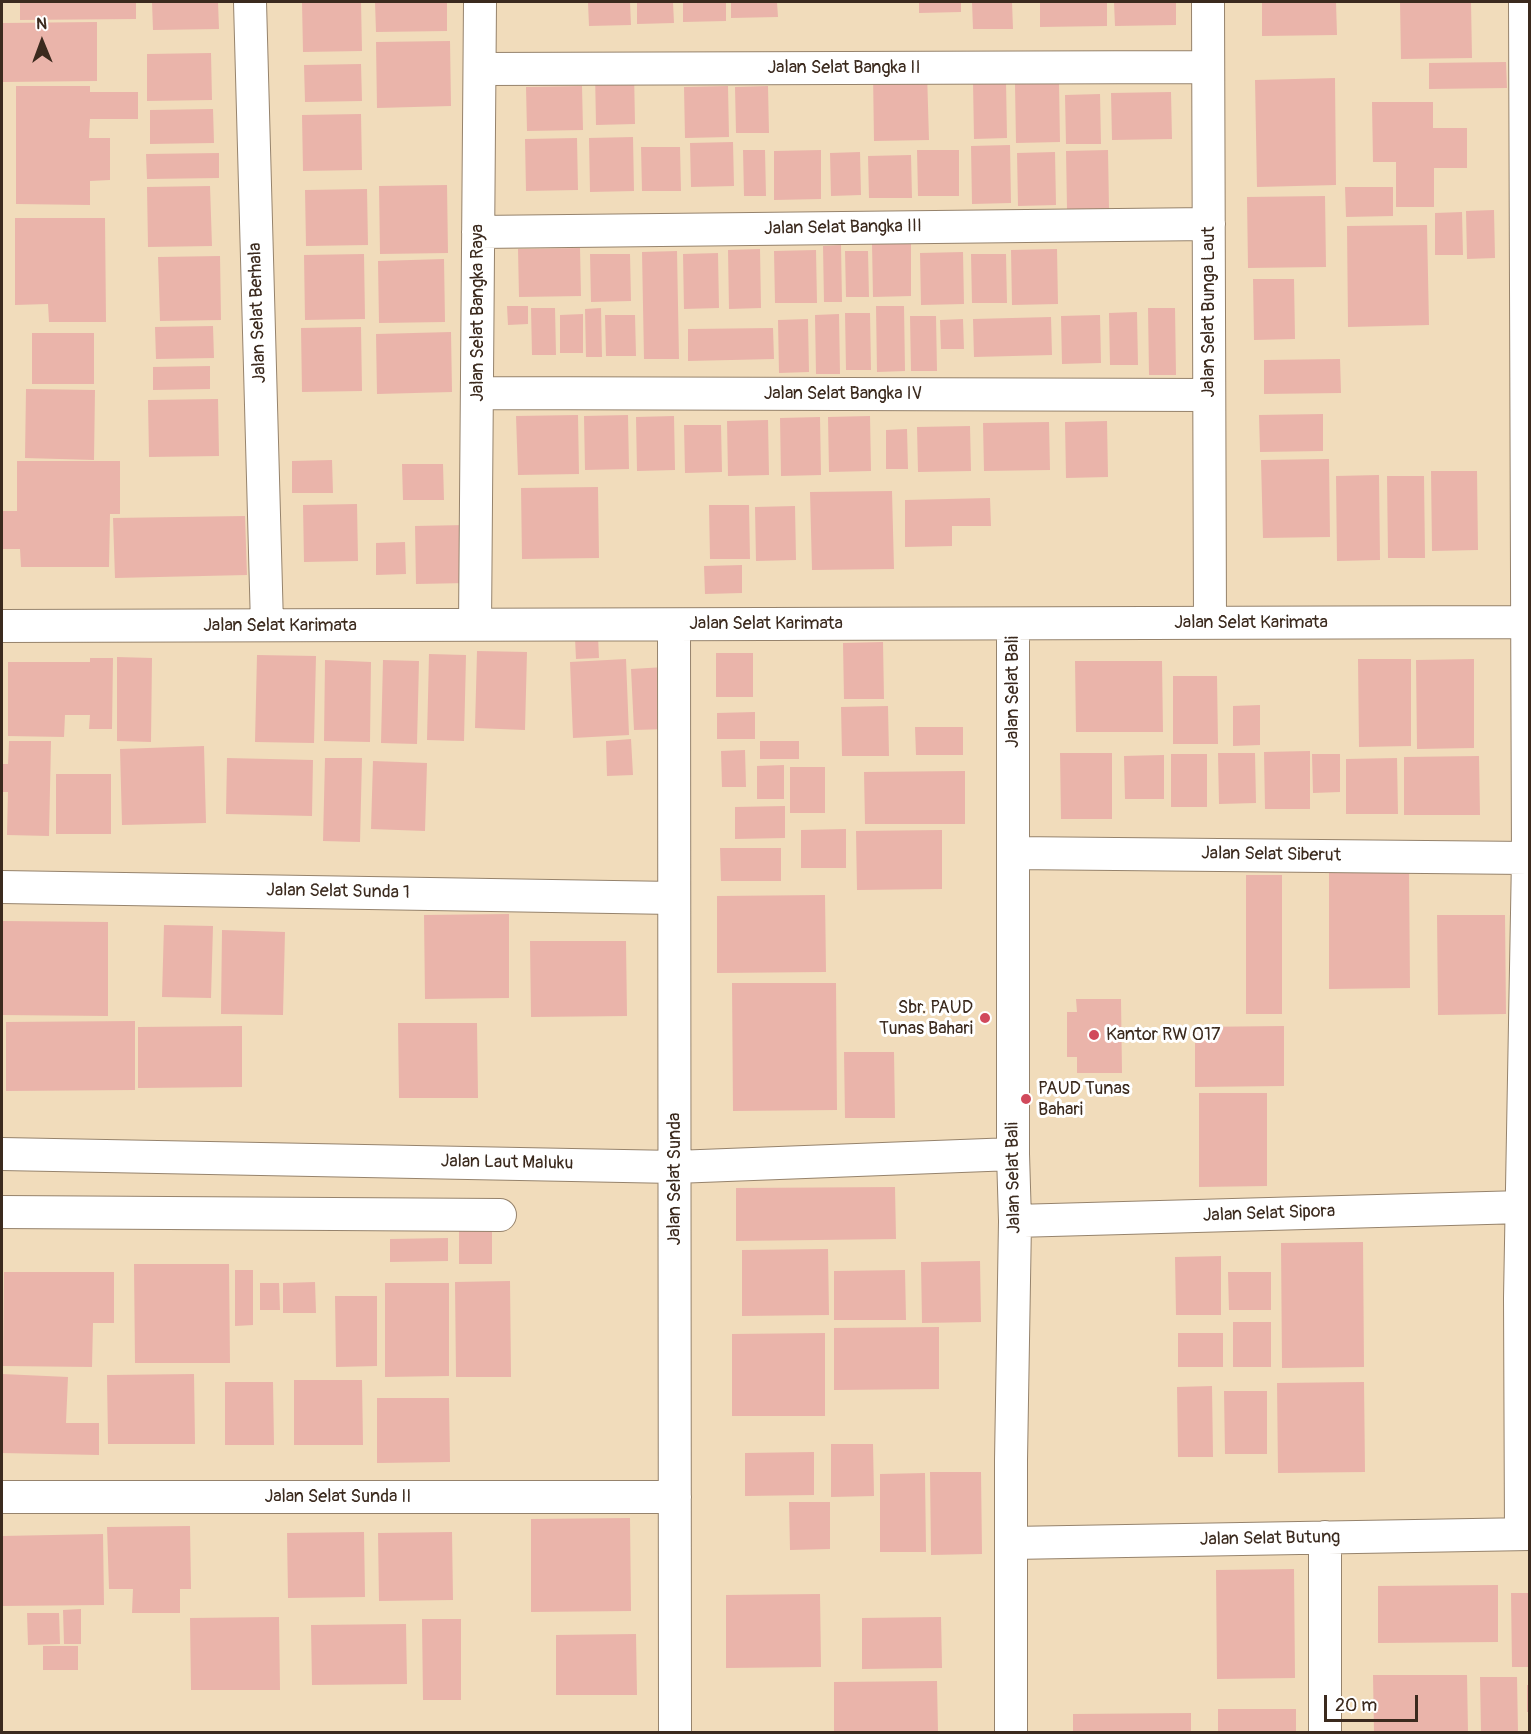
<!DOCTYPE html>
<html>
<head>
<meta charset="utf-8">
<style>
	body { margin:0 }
	#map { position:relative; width:1531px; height:1734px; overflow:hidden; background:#f1dcbb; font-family:Pangolin,sans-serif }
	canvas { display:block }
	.frame { position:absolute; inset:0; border:3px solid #3b2a1e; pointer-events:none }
	.north { position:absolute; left:12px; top:12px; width:60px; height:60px; -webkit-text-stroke:4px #fff; paint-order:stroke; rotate:359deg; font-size:16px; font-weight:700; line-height:24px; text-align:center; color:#3b2a1e }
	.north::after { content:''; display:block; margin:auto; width:21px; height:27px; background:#3b2a1e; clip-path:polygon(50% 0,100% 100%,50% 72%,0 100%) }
	.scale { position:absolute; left:1324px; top:1695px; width:94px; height:27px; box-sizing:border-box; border:3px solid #3b2a1e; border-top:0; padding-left:8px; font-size:18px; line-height:21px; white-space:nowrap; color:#3b2a1e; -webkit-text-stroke:4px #fff; paint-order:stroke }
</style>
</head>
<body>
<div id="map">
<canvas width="1531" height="1734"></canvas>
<div class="frame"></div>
<div class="north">N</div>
<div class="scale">20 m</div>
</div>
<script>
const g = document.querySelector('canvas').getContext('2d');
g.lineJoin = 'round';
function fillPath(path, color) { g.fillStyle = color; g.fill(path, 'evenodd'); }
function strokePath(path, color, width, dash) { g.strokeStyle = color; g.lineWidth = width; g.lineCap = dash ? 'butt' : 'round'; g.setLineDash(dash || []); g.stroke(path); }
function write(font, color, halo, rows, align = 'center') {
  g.font = font + ' Pangolin,sans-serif'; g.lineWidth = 6; g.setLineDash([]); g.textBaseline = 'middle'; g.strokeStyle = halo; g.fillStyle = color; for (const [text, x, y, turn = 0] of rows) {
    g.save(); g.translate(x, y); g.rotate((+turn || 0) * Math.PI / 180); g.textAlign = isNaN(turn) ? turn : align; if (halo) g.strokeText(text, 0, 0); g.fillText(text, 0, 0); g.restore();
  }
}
fillPath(new Path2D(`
	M20,2H136V19L20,20Z
	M152,2H218L219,29L153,30Z
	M302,2H361L362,51L303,52Z
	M375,2H447V31L376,32Z
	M588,2H630L631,25L589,26Z
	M637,2H673L674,23L637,24Z
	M683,2H726V21L683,22Z
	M731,2H777L778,17L731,18Z
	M919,2H961V12L919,13Z
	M972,2H1012L1013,29H973Z
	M1040,2H1107V26L1040,27Z
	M1114,2H1176V25L1115,26Z
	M1262,2H1336L1337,35L1262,36Z
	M1400,2H1471L1472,58L1401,59Z
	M97,22V81L3,82V23Z
	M450,41L451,106L377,108L376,42Z
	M211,53L212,100L147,101V54Z
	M1506,62L1507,88L1429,89V63Z
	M361,64L362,101L305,102L304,65Z
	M595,71H634L635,124L596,125Z
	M927,72L929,140L874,141L873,73Z
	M1335,78L1336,185L1257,187L1255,80Z
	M1006,81L1007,138L974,139L973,82Z
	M1059,83L1060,142L1016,143L1015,84Z
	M16,86H90V92H138V119H90L89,138H110V180L90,181V205L16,204Z
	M582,86L583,130L527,131L526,87Z
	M728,86L729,137L685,138L684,87Z
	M768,86L769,133H736L735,87Z
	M1171,92L1172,139L1112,140L1111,93Z
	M1100,94L1101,144H1066L1065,95Z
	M1372,102H1433V128H1467V168H1434V207H1396V162H1373Z
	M213,109L214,143L150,144V110Z
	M361,114L362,170L303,171L302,115Z
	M633,137L634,191L590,192L589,138Z
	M577,138L578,190L526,191L525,139Z
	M733,142L734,186L691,187L690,143Z
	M1010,145L1011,203L972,204L971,146Z
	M641,147H680L681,191H642Z
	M743,150H765L766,196H744Z
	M821,150V199L774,200V151Z
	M917,150H959V196H918Z
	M1108,150L1109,209H1067L1066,151Z
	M860,152L861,195L831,196L830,153Z
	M1055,152L1056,205L1018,206L1017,153Z
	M219,153V178L147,179L146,154Z
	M911,155L912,198H869L868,156Z
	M447,185L448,253L380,254L379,186Z
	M210,186L212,246L148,247L147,187Z
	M1345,187H1393V216L1346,217Z
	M367,189L368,245L306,246L305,190Z
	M1325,196L1326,267L1248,268L1247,197Z
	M1494,210L1495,258L1467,259L1466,211Z
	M1462,212L1463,255H1435V213Z
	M15,218H105L106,322H49L48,304L15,305Z
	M1427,225L1429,325L1348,327L1347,226Z
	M911,242V296L873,297L872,243Z
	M841,245L842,302H824L823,246Z
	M580,248L581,296L519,297L518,249Z
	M760,249L761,308L729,309L728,250Z
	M1057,249L1058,304L1012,305L1011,250Z
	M816,250L817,303H775L774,251Z
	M677,251L679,359H644L642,252Z
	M845,251H868L869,297H846Z
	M963,252L964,304L921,305L920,253Z
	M718,253L719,308L684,309L683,254Z
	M364,254L365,319L305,320L304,255Z
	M590,254H630L631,301L591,302Z
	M971,254H1006L1007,303H972Z
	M220,256L221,320L160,321L158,257Z
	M444,259L445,322L379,323L378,261Z
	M1253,279H1294L1295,339L1254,340Z
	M507,306H528V324L508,325Z
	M876,306H904L905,371L877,372Z
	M531,308H555L556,355H532Z
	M601,308L602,357H586L585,309Z
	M1148,308H1175L1176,375H1149Z
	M1137,312L1138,365H1110L1109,313Z
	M845,313H870L871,370H846Z
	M583,314V353H560V315Z
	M839,314L840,374H816L815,315Z
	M605,315H635L636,356H606Z
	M1100,315L1101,363L1062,364L1061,316Z
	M910,316H936L937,371H911Z
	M1051,317L1052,355L974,357L973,319Z
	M808,319L809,372L779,373L778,320Z
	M963,319L964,349H941L940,320Z
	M213,326L214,358L156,359L155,327Z
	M361,327L362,391L302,392L301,328Z
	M773,328L774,359L688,361V329Z
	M451,332L452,392L377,394L376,334Z
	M32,333H94V384H32Z
	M1340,359L1341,393L1264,394V360Z
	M210,366V389L153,390V367Z
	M26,389L95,390L94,460L25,458Z
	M218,399L219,456L149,457L148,400Z
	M1323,414V451L1260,452L1259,415Z
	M578,415L579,474L518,475L516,416Z
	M628,415L629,469L585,470L584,416Z
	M674,416L675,470L637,471L636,417Z
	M870,416L871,471L829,472L828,417Z
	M820,417L821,475L781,476L780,418Z
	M768,420L769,475L728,476L727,421Z
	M1107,421L1108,477L1066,478L1065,422Z
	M1049,422L1050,470L984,471L983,423Z
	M684,425H721L722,472L685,473Z
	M970,426L971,471L918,472L917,427Z
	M907,429L908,469H886V430Z
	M1329,459L1330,537L1263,538L1261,460Z
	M332,460L333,493H292V461Z
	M17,461H120V514H110L109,567H21L20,549H2V511H17Z
	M402,464H443L444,500H403Z
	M1431,471H1477L1478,550L1432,551Z
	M1379,475L1380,560L1337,561L1336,476Z
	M1387,476H1424L1425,558H1388Z
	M598,487L599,558L522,559L521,488Z
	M892,491L894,569L812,570L810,492Z
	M990,498L991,526H952V546L905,547V500Z
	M357,504L358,561L304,562L303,505Z
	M709,505H749L750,559H710Z
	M795,506L796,560L756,561L755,507Z
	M245,516L247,575L115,578L113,518Z
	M466,525L467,583L416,584L415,526Z
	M405,542L406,574L376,575V543Z
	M742,565V593L705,594L704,566Z
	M598,636L599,658L576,659L575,638Z
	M883,642L884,699H844L843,643Z
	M477,651L527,652L525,730L475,728Z
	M716,653H753V697H716Z
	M429,654L466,655L464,741L427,740Z
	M257,655L316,656L314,743L255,742Z
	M117,657L152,658L151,742L117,741Z
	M90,658H113L112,729H89L90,715H65L64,737L8,736V662H90Z
	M626,659L629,735L573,738L570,662Z
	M1358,659H1411V746L1359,747Z
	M1474,659V748L1417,749L1416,660Z
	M325,660L371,662L370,742L324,741Z
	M383,660L419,661L417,744L381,743Z
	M1075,661H1162L1163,732H1076Z
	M665,667L668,729L634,730L631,669Z
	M1173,676H1217L1218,744H1173Z
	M1260,705V745L1233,746V706Z
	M888,706L889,756H842L841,707Z
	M755,712V739H717V713Z
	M915,727H963V755H916Z
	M631,739L633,775L607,776L606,741Z
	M9,741H51L49,836L7,835L8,792H2V764H8Z
	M760,741H799V759H760Z
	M204,746L206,823L122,825L120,749Z
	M745,750L746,787H722L721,751Z
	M1310,751V809H1265L1264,752Z
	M1060,753H1112V819H1061Z
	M1218,753H1255L1256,803L1219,804Z
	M1171,754H1207V807H1171Z
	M1312,754H1340V792L1313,793Z
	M1164,755V799H1125L1124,756Z
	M1479,756L1480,815H1404V757Z
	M227,758L313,760L312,816L226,814Z
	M325,758H362L360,842L323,841Z
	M1397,758L1398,814H1346V759Z
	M373,761L427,763L425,831L371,829Z
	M784,765V799H757V766Z
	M790,767H825V813H790Z
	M965,771V824H865L864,772Z
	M56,774H111V834H56Z
	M785,806V838L735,839V807Z
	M846,829V868H801V830Z
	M942,830V889L857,890L856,831Z
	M720,848H781V881H721Z
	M1329,869H1409L1410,988L1329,989Z
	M1246,875H1282V1014H1246Z
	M825,895L826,972L717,973V896Z
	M509,914V998L425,999L424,915Z
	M1437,915H1505L1506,1014L1438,1015Z
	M3,921L108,922V1016L2,1015Z
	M164,925L213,926L211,998L162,997Z
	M222,930L285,932L283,1015L221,1014Z
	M530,941H626L627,1016L531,1017Z
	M732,983H836L837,1110L733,1111Z
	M1076,999H1121L1122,1073H1077V1057H1067V1012H1077Z
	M135,1021V1090L6,1091V1022Z
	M398,1023H477L478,1098H399Z
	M242,1026V1087L138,1088V1027Z
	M1284,1026V1086L1195,1087V1027Z
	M844,1052H894L895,1118H845Z
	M1199,1093H1267V1186L1199,1187Z
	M895,1187L896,1239L736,1241V1188Z
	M459,1229H492V1264H459Z
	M448,1238V1261L390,1262V1239Z
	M1363,1242L1364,1367L1282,1368L1281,1243Z
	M828,1249L829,1315L742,1316V1250Z
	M1221,1256V1315H1176L1175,1257Z
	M980,1261L981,1322L922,1323L921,1262Z
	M134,1264H229L230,1363H135Z
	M235,1270H253V1325L235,1326Z
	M905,1270L906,1320H834V1271Z
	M4,1272H114V1323H93L92,1367L3,1366Z
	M1228,1272H1271V1310H1229Z
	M510,1281L511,1377H456L455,1282Z
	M315,1282L316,1313H283V1283Z
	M260,1283H279L280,1310H260Z
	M385,1283H449V1376L385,1377Z
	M335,1296H377V1366L336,1367Z
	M1233,1322H1271V1367H1233Z
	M939,1327V1389L834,1390V1328Z
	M825,1333V1416H732V1334Z
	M1178,1333H1223V1367H1178Z
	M2,1374L68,1377L66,1423H99V1455L2,1453Z
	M194,1374L195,1444H108L107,1375Z
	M294,1380H362L363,1445H294Z
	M225,1382H273L274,1445H225Z
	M1364,1382L1365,1472L1278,1473L1277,1383Z
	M1212,1386L1213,1457H1178L1177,1387Z
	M1224,1391H1267V1454H1225Z
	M377,1398H449L450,1462L377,1463Z
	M831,1444H873L874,1496L831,1497Z
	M814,1452V1495L745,1496V1453Z
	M930,1472H981L982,1554L931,1555Z
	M925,1473L926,1552H880V1474Z
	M789,1502H830V1549L790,1550Z
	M630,1518L631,1611L531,1612V1519Z
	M190,1526L191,1589H180V1613H132L133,1589H109L107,1527Z
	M364,1532L365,1597L288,1598L287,1533Z
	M452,1532L453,1600L379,1601L378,1533Z
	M103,1534L104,1605L2,1606V1536Z
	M1294,1569L1295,1678L1217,1679L1216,1570Z
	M1498,1585V1642L1378,1643V1586Z
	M1511,1593H1530V1667H1512Z
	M820,1594L821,1667L726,1668V1595Z
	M81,1609V1644H64L63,1610Z
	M27,1613H59L60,1644L28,1645Z
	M279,1617L280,1690H191L190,1618Z
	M941,1617L942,1668L862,1669V1618Z
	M422,1619H461V1700H423Z
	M406,1624L407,1684L312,1685L311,1625Z
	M636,1634L637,1695H556V1635Z
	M43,1646H78V1670H43Z
	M1373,1675H1467L1468,1732H1374Z
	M1480,1677H1517L1518,1732H1481Z
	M937,1681L938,1732H834V1682Z
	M1527,1685H1530V1712H1527Z
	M1218,1709H1296V1732H1218Z
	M1191,1713V1732H1073V1714Z`), '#eab4aa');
const street = new Path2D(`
	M250,2L267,625
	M1208,2L1210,623
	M480,69L1208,67
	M478,232L1209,224
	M477,393L1209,395
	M475,625L480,2
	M674,625L675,1732
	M2,626L1530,622
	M1013,853L1528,858
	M2,887L674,898
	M2,1154L675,1167L1013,1154
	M2,1212L500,1215
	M1015,1221L1523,1207
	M2,1497H675
	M1521,1534L1520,1298L1528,858L1525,2
	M1325,1537V1732
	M1011,1543L1530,1534
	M1011,1732V1460L1015,1221L1013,1154V624`);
strokePath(street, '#96836c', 34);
strokePath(street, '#fff', 32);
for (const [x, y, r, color] of [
	[985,1018,6,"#d1495b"],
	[1094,1035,6,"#d1495b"],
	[1026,1099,6,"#d1495b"]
]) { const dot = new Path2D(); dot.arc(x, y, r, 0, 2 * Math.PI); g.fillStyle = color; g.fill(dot); strokePath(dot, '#fff', 2); }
write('18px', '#3b2a1e', '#fff', [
	["Jalan Selat Bangka II",844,68],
	["Jalan Selat Bangka III",843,228,-1],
	["Jalan Selat Bunga Laut",1209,312,-90],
	["Jalan Selat Berhala",258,313,-92],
	["Jalan Selat Bangka Raya",478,313,-90],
	["Jalan Selat Bangka IV",843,394],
	["Jalan Selat Karimata",1251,623],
	["Jalan Selat Karimata",766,624],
	["Jalan Selat Karimata",280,626],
	["Jalan Selat Bali",1013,692,-90],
	["Jalan Selat Siberut",1271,855,1],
	["Jalan Selat Sunda 1",338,892,1],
	["Jalan Laut Maluku",507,1163,1],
	["Jalan Selat Bali",1014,1178,-91],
	["Jalan Selat Sunda",675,1179,-90],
	["Jalan Selat Sipora",1269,1214,-2],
	["Jalan Selat Sunda II",338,1497],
	["Jalan Selat Butung",1270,1539,-1]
]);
write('18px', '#3b2a1e', '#fff', [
	["Sbr. PAUD",973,1008,"right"],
	["Tunas Bahari",973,1029,"right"],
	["Kantor RW 017",1106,1035],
	["PAUD Tunas",1038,1089],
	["Bahari",1038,1110]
], 'left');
</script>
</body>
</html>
